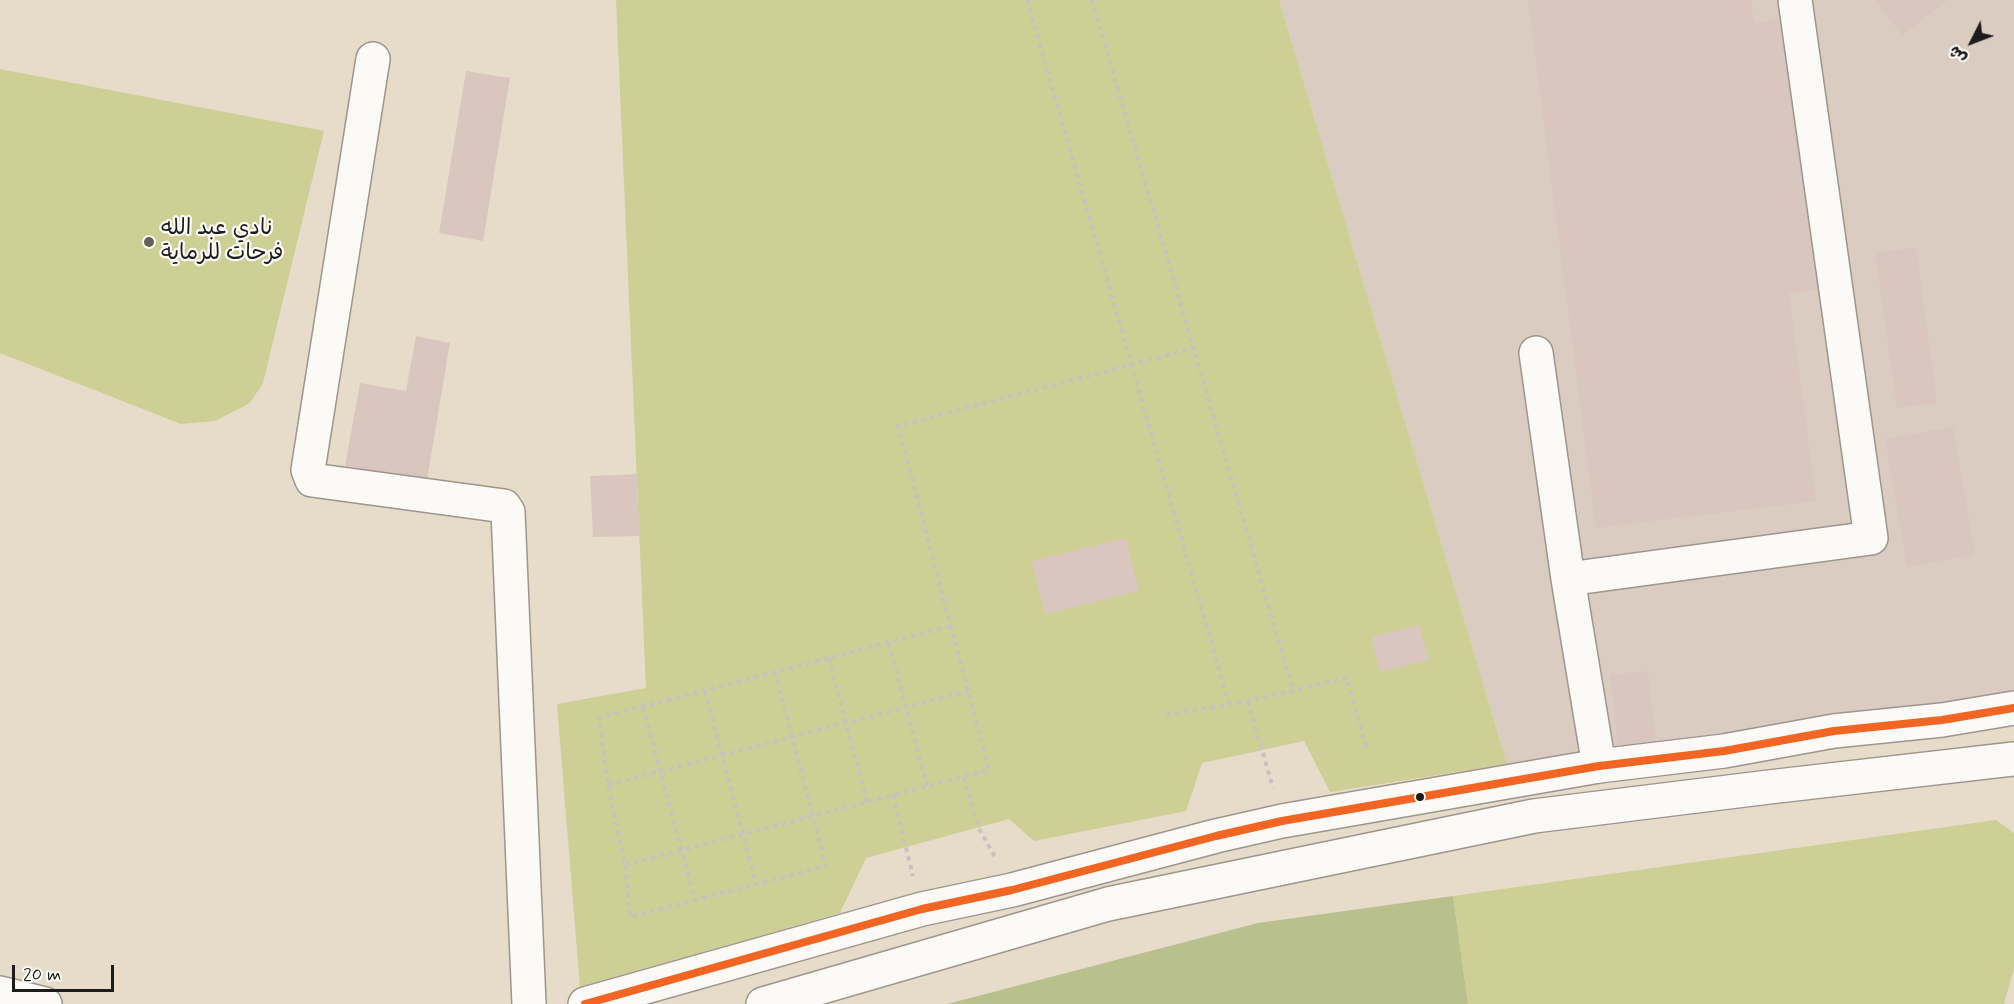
<!DOCTYPE html>
<html>
<head>
<meta charset="utf-8">
<style>
	body { margin:0 }
	#map { position:relative; width:2014px; height:1004px; overflow:hidden; background:#e7dbca; font-family:Mynerve,"Playpen Sans Arabic",sans-serif }
	canvas { display:block }
	.north { position:absolute; left:1942px; top:12px; width:60px; height:60px; -webkit-text-stroke:4px #fdfcf7; paint-order:stroke; rotate:228deg; font-size:16px; font-weight:700; line-height:24px; text-align:center; color:#1c1c1c }
	.north::after { content:''; display:block; margin:auto; width:21px; height:27px; background:#1c1c1c; clip-path:polygon(50% 0,100% 100%,50% 72%,0 100%) }
	.scale { position:absolute; left:12px; top:965px; width:102px; height:27px; box-sizing:border-box; border:3px solid #1c1c1c; border-top:0; padding-left:8px; font-size:18px; line-height:21px; white-space:nowrap; color:#1c1c1c; -webkit-text-stroke:4px #fdfcf7; paint-order:stroke }
</style>
</head>
<body>
<div id="map">
<canvas width="2014" height="1004"></canvas>
<div class="north">ش</div>
<div class="scale">20 m</div>
</div>
<script>
const g = document.querySelector('canvas').getContext('2d');
g.lineJoin = 'round';
function fillPath(path, color) { g.fillStyle = color; g.fill(path, 'evenodd'); }
function strokePath(path, color, width, dash) { g.strokeStyle = color; g.lineWidth = width; g.lineCap = dash ? 'butt' : 'round'; g.setLineDash(dash || []); g.stroke(path); }
function write(font, color, halo, rows, align = 'center') {
  g.font = font + ' Mynerve,"Playpen Sans Arabic",sans-serif'; g.lineWidth = 4.5; g.setLineDash([]); g.textBaseline = 'middle'; g.strokeStyle = halo; g.fillStyle = color; for (const [text, x, y, turn = 0] of rows) {
    g.save(); g.translate(x, y); g.rotate((+turn || 0) * Math.PI / 180); g.textAlign = isNaN(turn) ? turn : align; if (halo) g.strokeText(text, 0, 0); g.fillText(text, 0, 0); g.restore();
  }
}
fillPath(new Path2D(`
	M1279,0H2014V715L1656,742L1618,746L1507,764Z`), '#dbccc2');
fillPath(new Path2D(`
	M616,0H1279L1507,764L1330,792L1304,741L1202,763L1186,811L1034,841L1009,819L866,858L840,913L580,988L557,704L646,688Z
	M0,69L324,131L263,383L250,403L215,421L181,424L0,353Z
	M1996,820L2014,833V968L2004,1004H1468L1453,896Z`), '#cdcf94');
fillPath(new Path2D(`
	M1453,896L1468,1004H947L1258,923Z`), '#b8c18e');
fillPath(new Path2D(`
	M1528,0H1751L1754,23L1789,18L1824,289L1789,293L1816,501L1596,528Z
	M1875,0H1948L1902,35Z
	M466,71L510,78L483,241L439,233Z
	M1916,247L1937,403L1897,408L1875,253Z
	M416,336L450,343L427,480L345,466L360,383L406,391Z
	M1953,427L1975,555L1907,567L1885,439Z
	M637,474L639,536L593,537L590,476Z
	M1126,538L1139,591L1045,614L1032,561Z
	M1420,625L1429,660L1380,672L1371,637Z
	M1648,671L1656,742L1618,746L1610,675Z`), '#d9c7bf');
const minor = new Path2D(`
	M373,59L308,470L312,480L504,506L508,512L529,1004
	M1536,353L1568,579L1599,766
	M1568,579L1871,538L1795,0`);
const highway = new Path2D(`
	M0,993L45,1004
	M585,1004L922,909L1012,890L1216,836L1282,821L1599,766L1724,751L1834,731L1942,720L2014,708
	M763,1004L1108,904L1534,816L1769,787L2014,759`);
strokePath(minor, '#9d968d', 36);
strokePath(highway, '#9d968d', 36);
strokePath(new Path2D(`
	M1027,0L1229,704
	M1092,0L1293,690
	M889,643L927,786
	M829,658L867,802
	M775,672L826,866L630,917L625,865L608,785L599,718L951,626
	M705,691L756,884
	M1248,701L1273,788
	M643,707L695,900
	M1166,715L1248,701L1347,678L1367,749
	M964,777L978,827L996,859
	M608,785L968,691
	M893,795L913,876
	M625,865L989,770L898,426L1194,348`), '#c6c3bf', 4, [4.5, 4.5]);
strokePath(minor, '#fbfaf7', 33);
strokePath(highway, '#fbfaf7', 33);
strokePath(new Path2D(`
	M585,1004L922,909L1012,890L1216,836L1282,821L1599,766L1724,751L1834,731L1942,720L2014,708`), '#f26522', 8);
for (const [x, y, r, color] of [
	[149,242,6,"#635f59"],
	[1420,797,5,"#1c1c1c"]
]) { const dot = new Path2D(); dot.arc(x, y, r, 0, 2 * Math.PI); g.fillStyle = color; g.fill(dot); strokePath(dot, '#fdfcf7', 2); }
write('22px', '#1c1c1c', '#fdfcf7', [
	["نادي عبد الله",161,229],
	["فرحات للرماية",161,254]
], 'left');
</script>
</body>
</html>
